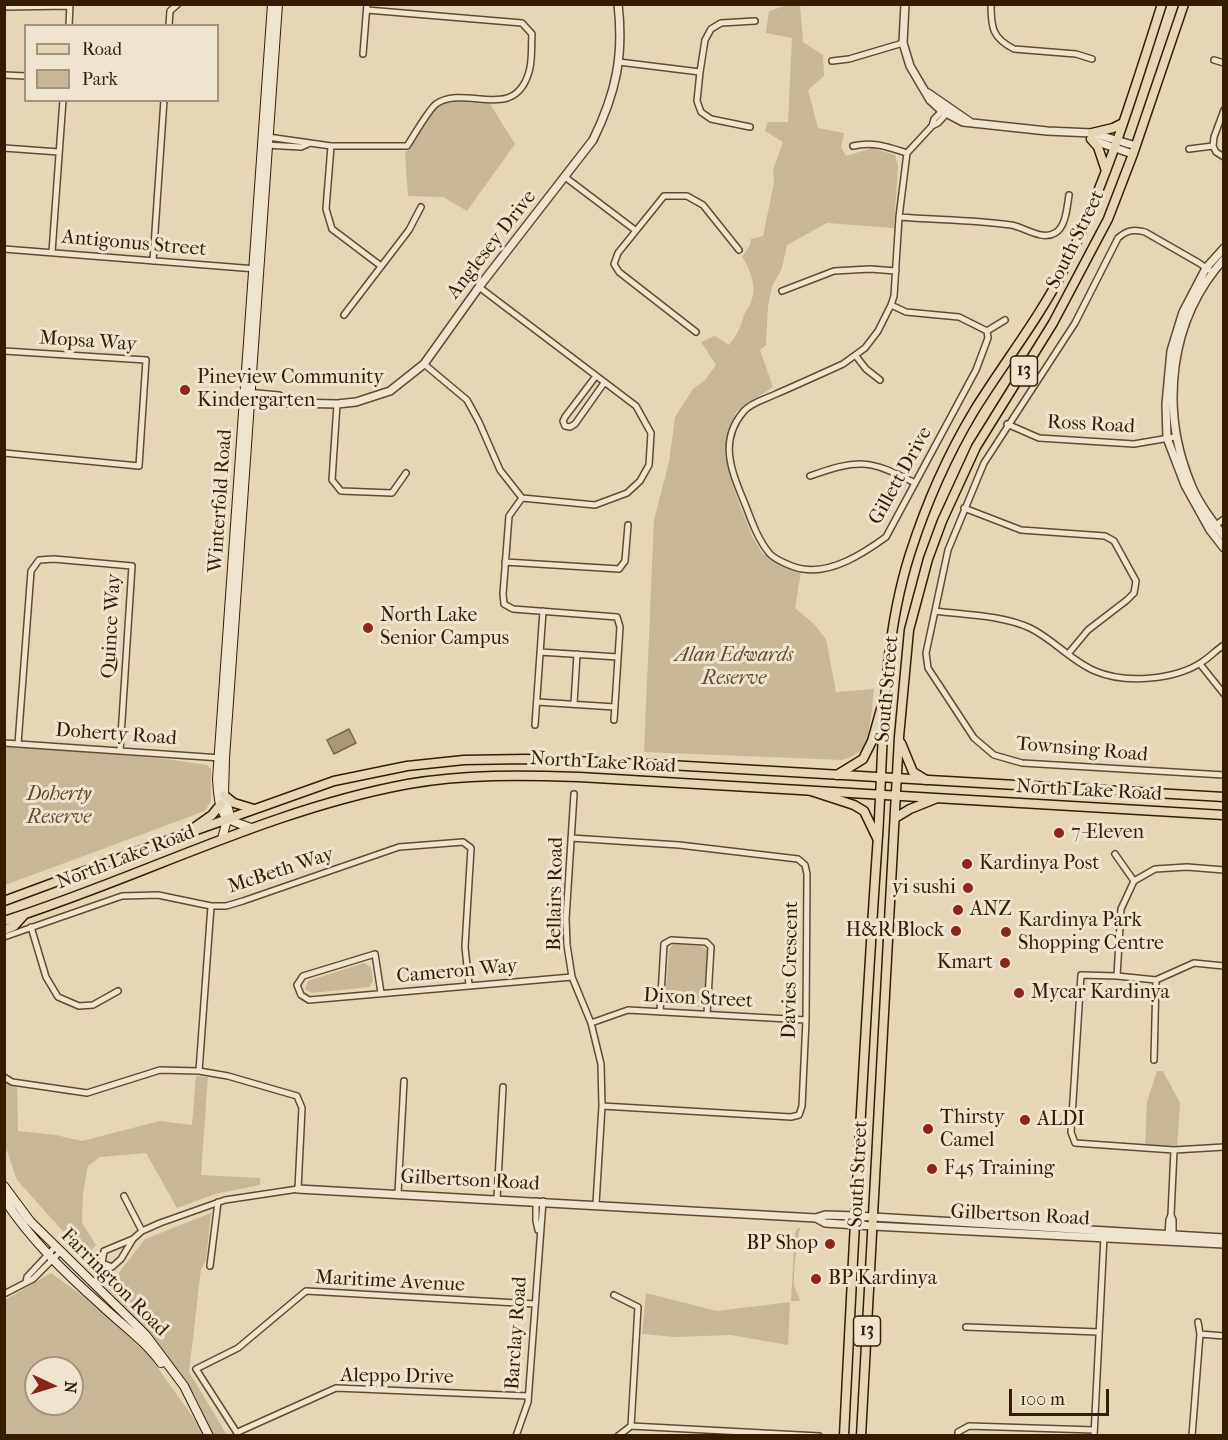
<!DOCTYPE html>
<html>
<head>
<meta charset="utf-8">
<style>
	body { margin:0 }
	#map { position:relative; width:1228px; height:1440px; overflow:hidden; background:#e5d6b7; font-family:"IM FELL French Canon",serif }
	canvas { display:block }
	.frame { position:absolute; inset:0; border:6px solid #341d03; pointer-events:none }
	.legend { position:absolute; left:24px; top:24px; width:195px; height:78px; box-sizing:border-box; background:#eee4d0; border:2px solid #a4947e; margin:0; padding:8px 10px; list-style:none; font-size:18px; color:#341d03 }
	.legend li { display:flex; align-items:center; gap:12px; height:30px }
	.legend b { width:30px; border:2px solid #a4947e }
	.north { position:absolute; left:24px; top:1356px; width:60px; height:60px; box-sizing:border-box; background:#eee4d0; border:2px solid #a4947e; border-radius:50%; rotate:94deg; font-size:16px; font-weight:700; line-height:24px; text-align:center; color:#341d03 }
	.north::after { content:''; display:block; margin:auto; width:21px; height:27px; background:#8f2418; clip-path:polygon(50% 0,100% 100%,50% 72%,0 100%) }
	.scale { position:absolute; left:1009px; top:1389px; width:100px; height:27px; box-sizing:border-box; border:3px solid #341d03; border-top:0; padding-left:8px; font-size:18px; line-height:21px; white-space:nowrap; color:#341d03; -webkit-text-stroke:4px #eee4d0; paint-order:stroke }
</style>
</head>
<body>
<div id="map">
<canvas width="1228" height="1440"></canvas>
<div class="frame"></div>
<ul class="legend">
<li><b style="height:8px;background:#e5d6b7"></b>Road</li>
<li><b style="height:16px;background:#c7b798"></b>Park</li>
</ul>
<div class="north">N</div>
<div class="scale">100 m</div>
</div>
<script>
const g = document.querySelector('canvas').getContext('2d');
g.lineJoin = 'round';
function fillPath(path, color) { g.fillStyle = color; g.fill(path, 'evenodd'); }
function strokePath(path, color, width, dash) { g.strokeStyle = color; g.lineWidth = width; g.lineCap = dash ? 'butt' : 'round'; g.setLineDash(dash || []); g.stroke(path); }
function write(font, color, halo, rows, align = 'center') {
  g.font = font + ' "IM FELL French Canon",serif'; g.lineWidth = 6; g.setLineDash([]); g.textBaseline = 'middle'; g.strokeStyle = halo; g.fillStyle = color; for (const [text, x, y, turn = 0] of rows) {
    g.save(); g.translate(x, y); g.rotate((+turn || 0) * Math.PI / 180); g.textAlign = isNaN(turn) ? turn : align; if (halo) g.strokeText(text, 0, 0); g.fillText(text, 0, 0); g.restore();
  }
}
fillPath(new Path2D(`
	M788,5H800L803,42L823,55L824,76L808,90L818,128L844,133L841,147L846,156L872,148L895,155L898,166L894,228L827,223L787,245L782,268L772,287L768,306L766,345L760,350L773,387L736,412L729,429L725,455L733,487L752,536L762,553L801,572L795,608L813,623L826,639L836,692L874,689C872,706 871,733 863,747C858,755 849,758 842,760L644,752L654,520L669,462L675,417L693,389L705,380L716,365L701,342L715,336L729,345C739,332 739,330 744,315C745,312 747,310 749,307C758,290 752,271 742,257L750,245L751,239L763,236L774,183L773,170L783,142L765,131L768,122H788L792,38L766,33L769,11Z
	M451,101L490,104L515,144L467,211L443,197L408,196L405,154L436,108Z
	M5,746L159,758L207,765L211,769V801L205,811L5,885Z
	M674,944L701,946L707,950L704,1004L702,1007L665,1005L669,949Z
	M364,963L371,967L373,981L369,987L312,993L305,989L308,981Z
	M1157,1071H1163L1180,1103L1177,1147L1145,1145L1147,1102Z
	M196,1076L208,1077L201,1175L260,1178V1185L215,1194L177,1208L146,1153L100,1157L88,1166L83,1194L82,1223L96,1245L86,1257L17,1180L5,1145V1082L17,1087L18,1131L56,1135L82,1141L160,1121L192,1125Z
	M211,1213L206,1260L201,1269L189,1372L227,1435H214L195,1395L154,1338L107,1288L145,1239Z
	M798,1228H800C797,1240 792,1277 795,1288C797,1294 799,1296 800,1301H791L795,1233Z
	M51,1273L98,1307L150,1357L200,1427L204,1435H5V1300ZM36,1368H72V1404H36Z
	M646,1293L717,1311L790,1302L788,1345L731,1335L675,1337L642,1334Z`), '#c7b798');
const water = new Path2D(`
	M349,729L356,743L334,754L327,740Z`);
fillPath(water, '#a9977a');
strokePath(water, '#7a664a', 1.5);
const minor = new Path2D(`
	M991,4C991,27 992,38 1014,49L1076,54L1092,59
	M4,7L70,6
	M69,26L70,4
	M169,26L170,11L178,4
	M363,54L367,4
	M1214,60L1224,63
	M832,61L849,59L903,43
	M619,62L700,72
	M4,75L26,76
	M932,126L938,123L948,112
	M750,127L711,119L701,112L697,101L700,72L705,40L711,29L721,23L755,21
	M268,137L331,146H407C413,137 429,109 436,104C465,84 512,122 528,75C533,63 531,46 532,34L522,23L367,10
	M265,145L301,147L308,144
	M331,146L326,209L332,229L381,266
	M853,146C873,141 888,147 907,153
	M1213,146L1214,137L1224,110
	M4,148L59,152
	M1189,149L1213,146L1216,152L1224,157
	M565,177L635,230
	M899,217C936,220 974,220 1011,225C1024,227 1042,241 1055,233C1066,227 1067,207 1069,195
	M4,249L256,269
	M52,252L63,100
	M153,261L164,100
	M1212,272L1199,263L1145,232C1134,229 1127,230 1118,238L1075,323L984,463L948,550L926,653L928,668L974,738L994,755L1022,763L1224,775
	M782,291L834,271L870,269L896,271
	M891,305L906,312L959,317L987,331L988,338L976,370L886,537C864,553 832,574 803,569C794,568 776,560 770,554C759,541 753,525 747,509C734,476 716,443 744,411C752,402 766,399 776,394C799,384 821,374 843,364L865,348L878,331L891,305L894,296L899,217L907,153L932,126L934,119L944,109
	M344,315L409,230L421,207
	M987,331L1005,320
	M696,332L619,272L614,264L618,253L664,196H687L703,205L739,250
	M4,351L146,360L139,466L4,453
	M856,356L866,369L880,380
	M424,364L467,400L479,422L500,470L522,498L595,505L627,493L640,481L649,465L651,433L636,406L479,287
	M596,376L565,417L563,421L565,426L570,427L575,424L604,383
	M337,404L332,480L341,491L392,493L406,473
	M1007,424L1039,438L1134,444L1175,437
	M810,476C858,459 869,459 915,483
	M522,498L509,516L503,594L504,604L513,609L617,617L620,627L614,720
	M964,508L1021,530L1105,536L1114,541L1136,581L1134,593L1127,600L1088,630L1068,654
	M1213,527L1224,519
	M505,562L619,569L625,561L628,525
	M935,611C965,615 1002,615 1030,628C1053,639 1071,661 1095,671C1125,684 1175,680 1202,662C1210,657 1216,650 1224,645
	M540,652L618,657
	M1200,664L1224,694
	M537,702L615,707
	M574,704L577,654
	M535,725L543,611
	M4,743L221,758
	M18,744L31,571L39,560L54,559L132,566L120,751
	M574,794L566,919L567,945L572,977L591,1023L601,1064L602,1106L596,1204
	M571,838L679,845L798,859L805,865L807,874L806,1020L802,1106L799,1115L791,1117L602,1106
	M1115,854L1134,881
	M31,927L46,977L58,997L79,1006L93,1005L118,991
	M4,937L122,896L158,895L211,906
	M1224,966L1194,963L1156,980L1117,976L1081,975L1071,1132L1075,1143L1174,1150L1224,1147
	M1117,976L1121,909L1134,881L1155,869L1187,867L1224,870
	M381,993L375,954L303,976L297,985L301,995L309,1000L572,977
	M660,1012L664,944L671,940L706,942L711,947L707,1014
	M591,1023L628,1010L806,1020
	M1154,1060L1156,980
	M4,1077L12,1082L87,1093L160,1070L199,1071
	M398,1193L404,1081
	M124,1196L142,1231
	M497,1199L503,1087
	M536,1201V1221L538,1230
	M1168,1236L1169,1220L1171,1215
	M1173,1237V1220L1171,1215L1174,1150
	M133,1239L121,1259L112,1267L102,1263L104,1251L133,1239L142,1231L160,1223L225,1200L298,1189L302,1108L297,1096L228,1076L199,1071L211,906H226L243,901L399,847L463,842L471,848L465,947L469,985
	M210,1266L218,1202
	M26,1282L27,1277L55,1247
	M4,1294L33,1279L60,1252
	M614,1295L638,1307L631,1426
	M966,1327L1099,1332
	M1200,1334L1224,1336
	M238,1432L336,1388L528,1396
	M239,1436L196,1369L238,1348L306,1291L535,1304
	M516,1436L528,1402L543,1201
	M618,1436L631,1426L819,1436
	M958,1436V1432L969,1426L1094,1430
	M1094,1436L1104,1236
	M1192,1436L1200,1334L1198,1322`);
const tertiary = new Path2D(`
	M905,4L903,43L910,66L930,100L942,111L963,122L1047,131L1092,133L1136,146
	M928,93L970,122
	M1092,140L1133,154
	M1224,248L1206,268L1183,312L1171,351L1166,404L1167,438L1185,485L1210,530L1224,548
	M1224,259C1169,320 1160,408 1190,482C1197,501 1211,520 1224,536
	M246,393L279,396L287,402
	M247,402L337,404L356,402L390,391L424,364L479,287L593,140C616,93 624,56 618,4
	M298,1189L816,1218L825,1215L856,1216L1224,1238
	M816,1218L825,1223L873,1226L1224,1244`);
const secondary = new Path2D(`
	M251,828C244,825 235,823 229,819C218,813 218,790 217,779L272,4
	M222,839L229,812L224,795L225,758L278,4
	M4,1186L30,1221L145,1334L184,1386L209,1436
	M4,1199C30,1239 65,1273 101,1305C121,1324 144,1340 161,1363`);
const primary = new Path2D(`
	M224,795L234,803L254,809
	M195,827L212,815L221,804
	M4,901L188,833L334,781L407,766L464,760L526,759L669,765L1224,797
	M4,921C140,878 267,810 408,784C465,774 522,775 579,777L1224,815
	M4,930L14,926L24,915`);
const trunk = new Path2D(`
	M1092,133L1113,128L1123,123
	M1091,139L1098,147L1106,171
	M901,743L913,772L926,780
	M837,775L863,759L872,741L881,709
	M811,791L854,805L864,811L877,838
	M895,818L910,809L935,799
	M844,1436C854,1236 864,1036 878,836C884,742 881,645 910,554C926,504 947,456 974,411C1003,364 1038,320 1063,271C1105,186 1133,95 1162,4
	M861,1436L899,737L909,630L928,559L942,521L976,447L1053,323L1108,219L1133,154L1184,4`);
strokePath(minor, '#604b30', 8);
strokePath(tertiary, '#604b30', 10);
strokePath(secondary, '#341d03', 10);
strokePath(primary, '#341d03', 11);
strokePath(trunk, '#341d03', 11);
strokePath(minor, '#eee4d0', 5);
strokePath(tertiary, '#eee4d0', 7);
strokePath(secondary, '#eee4d0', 8);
strokePath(primary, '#e5d6b7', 8);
strokePath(trunk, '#e5d6b7', 8);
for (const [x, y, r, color] of [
	[185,390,6,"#8f2418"],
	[368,628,6,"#8f2418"],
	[1059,833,6,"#8f2418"],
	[967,864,6,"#8f2418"],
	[968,888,6,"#8f2418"],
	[958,910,6,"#8f2418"],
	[956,931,6,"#8f2418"],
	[1006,932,6,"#8f2418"],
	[1005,963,6,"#8f2418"],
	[1019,993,6,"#8f2418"],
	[1025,1120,6,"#8f2418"],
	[928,1129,6,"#8f2418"],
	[932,1169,6,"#8f2418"],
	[830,1244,6,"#8f2418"],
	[816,1279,6,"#8f2418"]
]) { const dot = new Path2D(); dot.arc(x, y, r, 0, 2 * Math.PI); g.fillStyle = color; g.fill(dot); strokePath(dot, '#eee4d0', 2); }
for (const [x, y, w] of [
	[1024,371,27],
	[867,1331,27]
]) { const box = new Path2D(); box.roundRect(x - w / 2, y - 15, w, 30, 4.5); g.fillStyle = '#eee4d0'; g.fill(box); strokePath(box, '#341d03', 1.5); }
write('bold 18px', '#341d03', null, [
	["13",1024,371],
	["13",867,1331]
]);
write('20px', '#341d03', '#eee4d0', [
	["South Street",1076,240,-64],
	["Antigonus Street",134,244,5],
	["Anglesey Drive",492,245,-52],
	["Mopsa Way",88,342,4],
	["Ross Road",1091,425,3],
	["Gillett Drive",901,476,-61],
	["Winterfold Road",221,501,-86],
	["Quince Way",112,626,-87],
	["South Street",888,689,-85],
	["Doherty Road",116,735,4],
	["Townsing Road",1082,750,5],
	["North Lake Road",603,763,3],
	["North Lake Road",1089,791,3],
	["North Lake Road",126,858,-21],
	["McBeth Way",281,871,-18],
	["Bellairs Road",556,894,-89],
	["Davies Crescent",791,970,-89],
	["Cameron Way",457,972,-5],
	["Dixon Street",698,999,3],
	["South Street",859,1174,-87],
	["Gilbertson Road",470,1181,3],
	["Gilbertson Road",1020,1216,3],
	["Maritime Avenue",390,1282,3],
	["Farrington Road",114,1283,45],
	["Barclay Road",517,1333,-86],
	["Aleppo Drive",397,1377,1]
]);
write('20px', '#341d03', '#eee4d0', [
	["Pineview Community",197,378],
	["Kindergarten",197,401],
	["North Lake",380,616],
	["Senior Campus",380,639],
	["7-Eleven",1071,833],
	["Kardinya Post",979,864],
	["yi sushi",956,888,"right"],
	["ANZ",970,910],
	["Kardinya Park",1018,921],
	["Shopping Centre",1018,944],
	["H&R Block",944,931,"right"],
	["Kmart",993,963,"right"],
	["Mycar Kardinya",1031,993],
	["Thirsty",940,1118],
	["Camel",940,1141],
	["ALDI",1037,1120],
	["F45 Training",944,1169],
	["BP Shop",818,1244,"right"],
	["BP Kardinya",828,1279]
], 'left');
write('italic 20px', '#604b30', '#eee4d0', [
	["Alan Edwards",734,656],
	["Reserve",734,679],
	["Doherty",59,795],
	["Reserve",59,818]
]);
</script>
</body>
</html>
